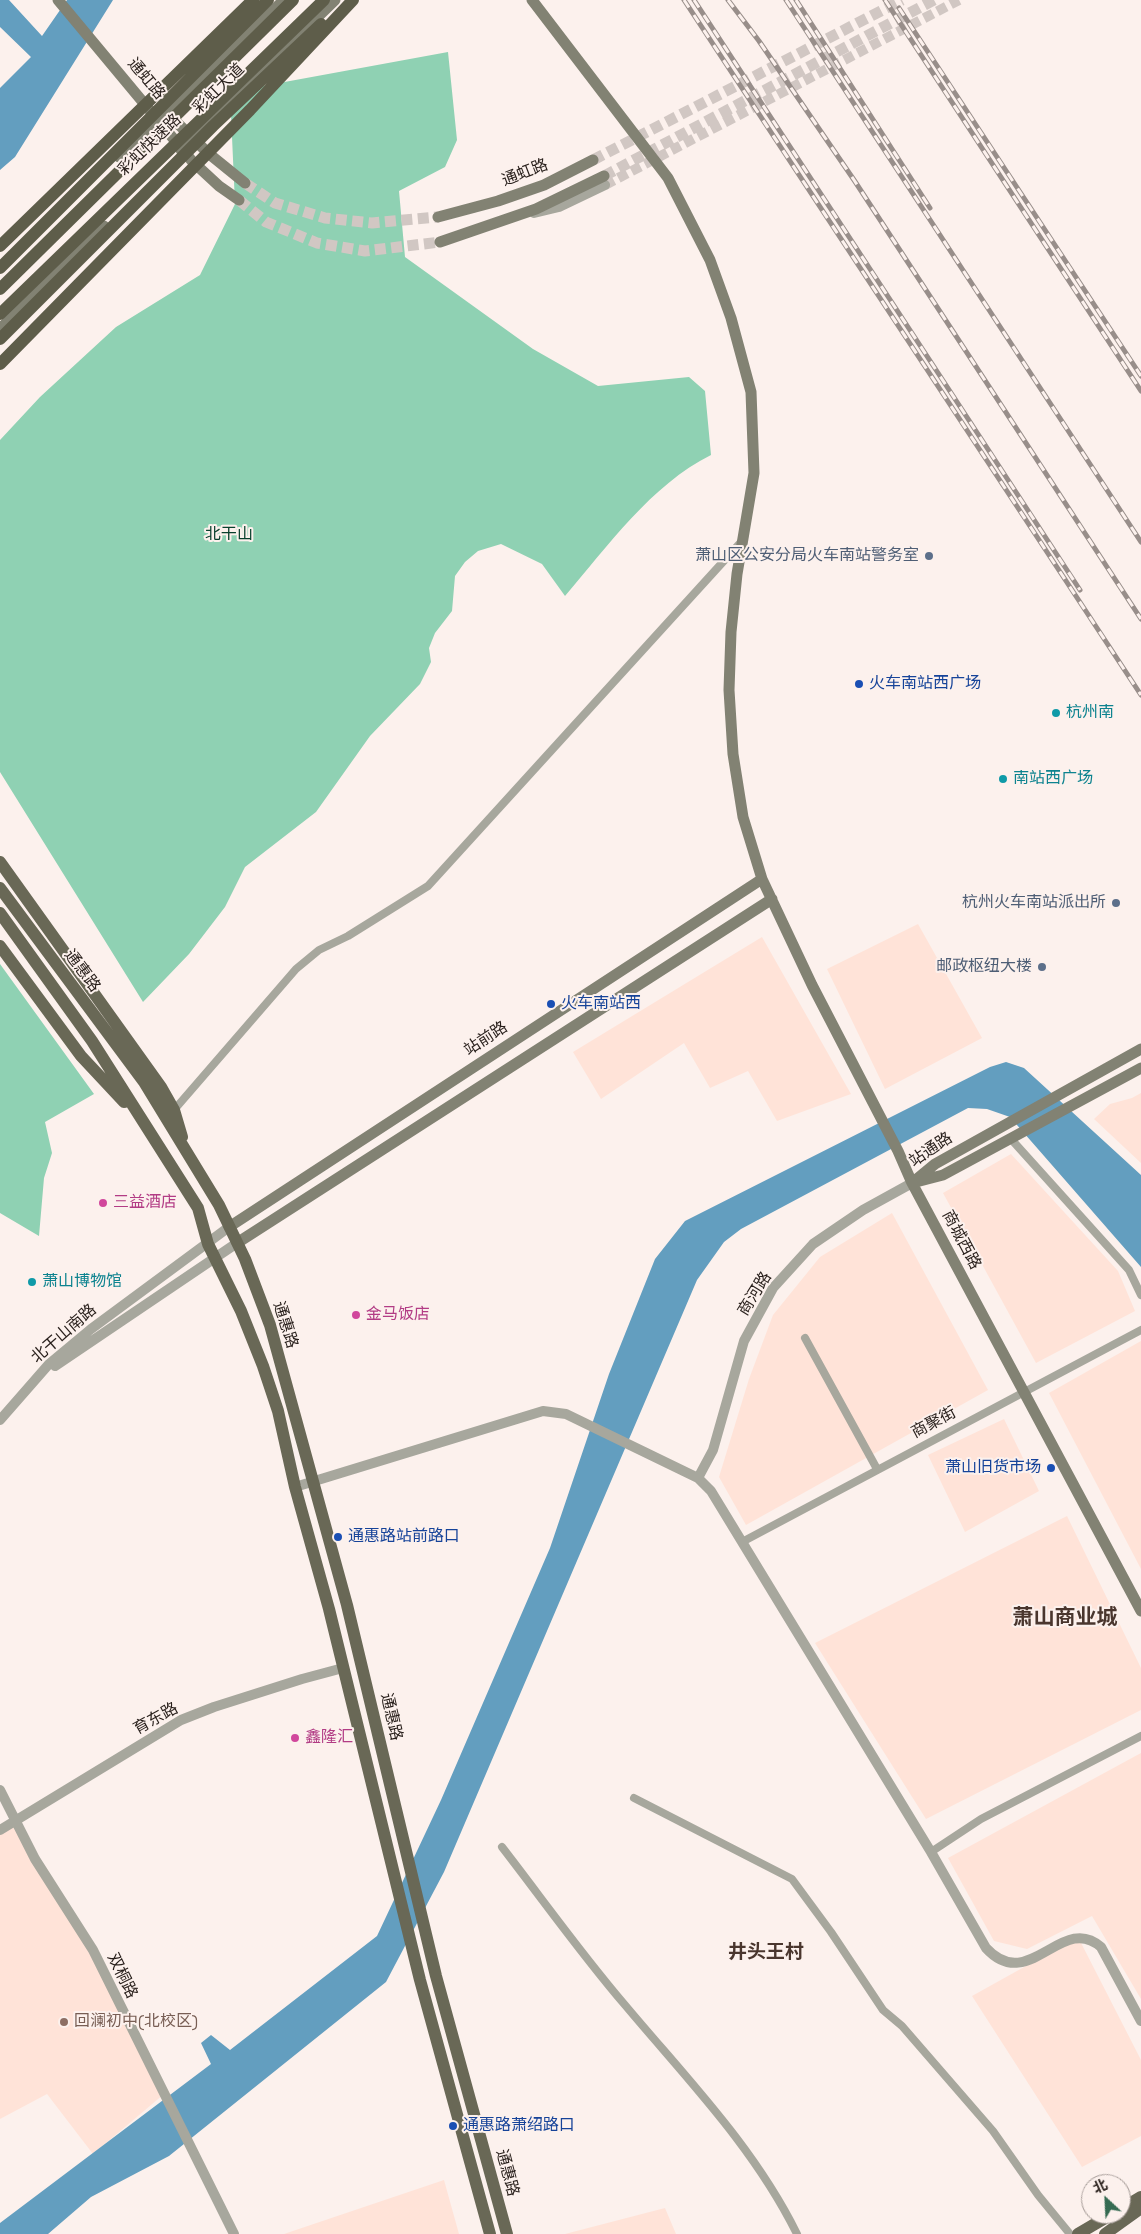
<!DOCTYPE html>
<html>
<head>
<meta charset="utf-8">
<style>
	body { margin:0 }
	#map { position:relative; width:1141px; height:2234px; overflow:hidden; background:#fcf1ed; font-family:"Space Grotesk","Noto Sans SC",sans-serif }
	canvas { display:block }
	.north { position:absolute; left:1081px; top:2174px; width:50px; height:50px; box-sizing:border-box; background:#fcf1ed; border:1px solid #a79d99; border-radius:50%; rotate:335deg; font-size:14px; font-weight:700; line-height:20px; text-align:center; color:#271e1a }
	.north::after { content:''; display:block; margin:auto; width:18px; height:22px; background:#356b52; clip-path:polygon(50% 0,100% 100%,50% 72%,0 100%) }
</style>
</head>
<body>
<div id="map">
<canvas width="1141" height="2234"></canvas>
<div class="north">北</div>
</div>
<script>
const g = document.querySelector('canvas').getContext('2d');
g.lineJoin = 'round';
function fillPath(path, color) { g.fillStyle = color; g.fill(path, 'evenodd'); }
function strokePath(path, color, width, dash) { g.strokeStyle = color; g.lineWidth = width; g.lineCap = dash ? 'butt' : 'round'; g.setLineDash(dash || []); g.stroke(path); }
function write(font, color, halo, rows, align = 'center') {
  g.font = font + ' "Space Grotesk","Noto Sans SC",sans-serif'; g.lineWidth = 4; g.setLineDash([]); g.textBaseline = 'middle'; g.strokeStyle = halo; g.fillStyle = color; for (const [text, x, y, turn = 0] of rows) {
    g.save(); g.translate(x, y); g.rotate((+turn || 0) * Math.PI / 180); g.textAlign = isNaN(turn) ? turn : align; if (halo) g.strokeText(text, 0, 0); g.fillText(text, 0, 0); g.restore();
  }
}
fillPath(new Path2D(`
	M918,924L982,1038L885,1089L827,969Z
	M762,937L851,1094L777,1121L748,1071L710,1088L684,1043L601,1099L573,1052Z
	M1141,1093V1163L1094,1119L1110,1104L1132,1098Z
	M1011,1154L1118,1271L1135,1311L1036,1363L943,1193Z
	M892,1213L988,1390L746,1525L719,1477L749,1379L773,1315L820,1257Z
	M1141,1341V1569L1049,1393Z
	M1004,1419L1039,1491L965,1532L928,1455Z
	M1067,1516L1141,1668V1710L926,1819L815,1643Z
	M1141,1753V1999L1092,1916L1027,1949L994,1941L948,1858Z
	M16,1821L93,1950L164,2094L93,2154L47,2094L0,2119V1830Z
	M1078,1937L1141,2060V2136L1082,2167L972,1996Z
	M444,2180L459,2234H284Z
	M665,2208L676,2234H565Z`), '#ffe3d8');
fillPath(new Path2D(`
	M448,52L457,140L445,167L399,191L405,257L533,349L598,386L689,377L705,391L711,455C651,485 608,546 565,596L542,564L501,544L478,551L465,562L455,576L452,611L435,633L429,648L431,662L420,684L370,736L316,812L245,867L225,907L189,954L143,1002L0,772V440L40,397L116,327L200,275L235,204L230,92Z
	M0,964L94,1094L45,1122L52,1153L44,1178L39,1236L0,1213Z`), '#8fd1b3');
fillPath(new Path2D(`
	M0,0H9L42,36L67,0H113L15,157L0,170V88L31,57L0,27Z
	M1006,1062L1024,1068L1141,1175V1267L1010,1117L987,1109L968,1108L741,1229L724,1242L697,1280L444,1872L386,1982L169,2156L91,2197L48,2234H0V2223L211,2064L201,2043L211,2035L230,2050L377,1936L441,1800L550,1548L609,1374L655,1259L685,1221L990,1067Z`), '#639ebf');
strokePath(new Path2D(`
	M605,185L959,0`), '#d1c7c3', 10, [10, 5]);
strokePath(new Path2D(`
	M593,160L902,0
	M604,176L934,0
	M245,183L275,203L325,218L372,223L438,217
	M239,200L266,222L317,243L365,251L440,242`), '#d1c7c3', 11, [11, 5.5]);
strokePath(new Path2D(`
	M174,1110L296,969L319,950L348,936L428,886L742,541
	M1011,1139L1129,1270L1141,1295
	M805,1338L877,1469
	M742,1542L1141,1330
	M634,1798L792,1879L831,1932L883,2010L902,2026L993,2131L1038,2195L1070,2234
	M502,1847C543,1900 582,1955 625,2005C687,2079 754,2147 797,2234
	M931,1852L981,1819L1141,1736`), '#a7a79d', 8);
strokePath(new Path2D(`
	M534,213L559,207L605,185
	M55,1366L237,1243
	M0,1420L49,1364L91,1329L229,1227
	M698,1478L713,1450L744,1341L773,1288L813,1244L863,1210L912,1183
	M295,1487L543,1411L566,1414L698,1478L711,1491L931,1852L986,1948C1029,1995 1062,1912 1101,1947L1141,2021
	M0,1790L35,1859L93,1950L234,2234
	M0,1830L181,1720L214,1707L302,1679L343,1668`), '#a7a79d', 10);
strokePath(new Path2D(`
	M58,0L192,161L219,186L239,200
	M532,0L668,178L710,260L731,318L751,392L754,473L737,574L731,632L729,690L733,754L743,817L762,879L812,985L898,1151L912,1183L1141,1611
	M166,112L208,153L245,183
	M181,150L335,0
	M119,157L284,0
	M438,217L498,201L544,185L593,160
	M440,242L536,209L604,176
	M0,329L104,226
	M916,1182L943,1175L1141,1068
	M912,1183L935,1164L1141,1049
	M229,1227L762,879
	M237,1243L772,899`), '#828273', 11);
strokePath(new Path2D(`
	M0,862L161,1087L174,1110L182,1137
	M0,888L144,1082L219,1205L245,1259L270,1325L347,1605L436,1976L507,2234
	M0,913L92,1041L198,1208L208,1244L241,1311L263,1366L278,1411L295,1487L329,1609L420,1980L490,2234
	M0,946L81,1056L124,1102
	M1121,2209L1141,2197
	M1078,2234L1112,2214
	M1105,2234L1141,2208`), '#696856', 12);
const rail = new Path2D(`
	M684,0L1141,695
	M694,0L1080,590
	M728,0L759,41L854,180L1141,619
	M786,0L1141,542
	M796,0L930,208
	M885,0L1141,391
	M899,8L1141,376`);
strokePath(rail, '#988e8a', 5);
strokePath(rail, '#fcf1ed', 3, [9]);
strokePath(new Path2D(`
	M0,246L253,0
	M0,268L268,0
	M0,289L293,0
	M0,314L324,0
	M0,339L213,126L321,24
	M0,364L250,110L353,0`), '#5e5d4a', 12);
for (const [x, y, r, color] of [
	[929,556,5,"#5c6f8a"],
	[859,684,5,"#1a4fb4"],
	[1056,713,5,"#0f9aa8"],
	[1003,779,5,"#0f9aa8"],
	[1116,903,5,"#5c6f8a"],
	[1042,967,5,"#5c6f8a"],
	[551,1004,5,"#1a4fb4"],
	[103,1203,5,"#d1479c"],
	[32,1282,5,"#0f9aa8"],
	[356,1315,5,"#d1479c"],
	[1051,1468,5,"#1a4fb4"],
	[338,1537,5,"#1a4fb4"],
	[295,1738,5,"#d1479c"],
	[64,2022,5,"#8d6e63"],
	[453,2126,5,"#1a4fb4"]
]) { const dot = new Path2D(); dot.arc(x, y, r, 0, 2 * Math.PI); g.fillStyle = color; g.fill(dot); strokePath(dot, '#fcf1ed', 2); }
write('16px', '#271e1a', '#fcf1ed', [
	["通虹路",146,79,50],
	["彩虹大道",219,89,-44],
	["彩虹快速路",150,145,-44],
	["通虹路",525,173,-21],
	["通惠路",82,971,53],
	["站前路",486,1039,-33],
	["站通路",931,1150,-34],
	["商城西路",961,1240,62],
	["商河路",755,1294,-58],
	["通惠路",285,1325,72],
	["北干山南路",64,1334,-41],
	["商聚街",934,1423,-28],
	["通惠路",391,1717,77],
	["育东路",156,1719,-29],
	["双桐路",122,1976,64],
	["通惠路",507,2173,75]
]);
write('16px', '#08402d', '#fcf1ed', [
	["北干山",229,535]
]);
write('16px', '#4e5e75', '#fcf1ed', [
	["萧山区公安分局火车南站警务室",919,556],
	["杭州火车南站派出所",1106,903],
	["邮政枢纽大楼",1032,967]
], 'right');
write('16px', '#164399', '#fcf1ed', [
	["火车南站西广场",869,684],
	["火车南站西",561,1004],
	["萧山旧货市场",1041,1468,"right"],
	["通惠路站前路口",348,1537],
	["通惠路萧绍路口",463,2126]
], 'left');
write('16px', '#0d838f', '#fcf1ed', [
	["杭州南",1066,713],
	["南站西广场",1013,779],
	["萧山博物馆",42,1282]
], 'left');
write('16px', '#b23c85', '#fcf1ed', [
	["三益酒店",113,1203],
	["金马饭店",366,1315],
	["鑫隆汇",305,1738]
], 'left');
write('16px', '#785e54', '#fcf1ed', [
	["回澜初中(北校区)",74,2022]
], 'left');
write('bold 19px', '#4a362e', '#fcf1ed', [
	["井头王村",766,1953]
]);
write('bold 21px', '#4a362e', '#fcf1ed', [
	["萧山商业城",1065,1618]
]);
</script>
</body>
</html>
